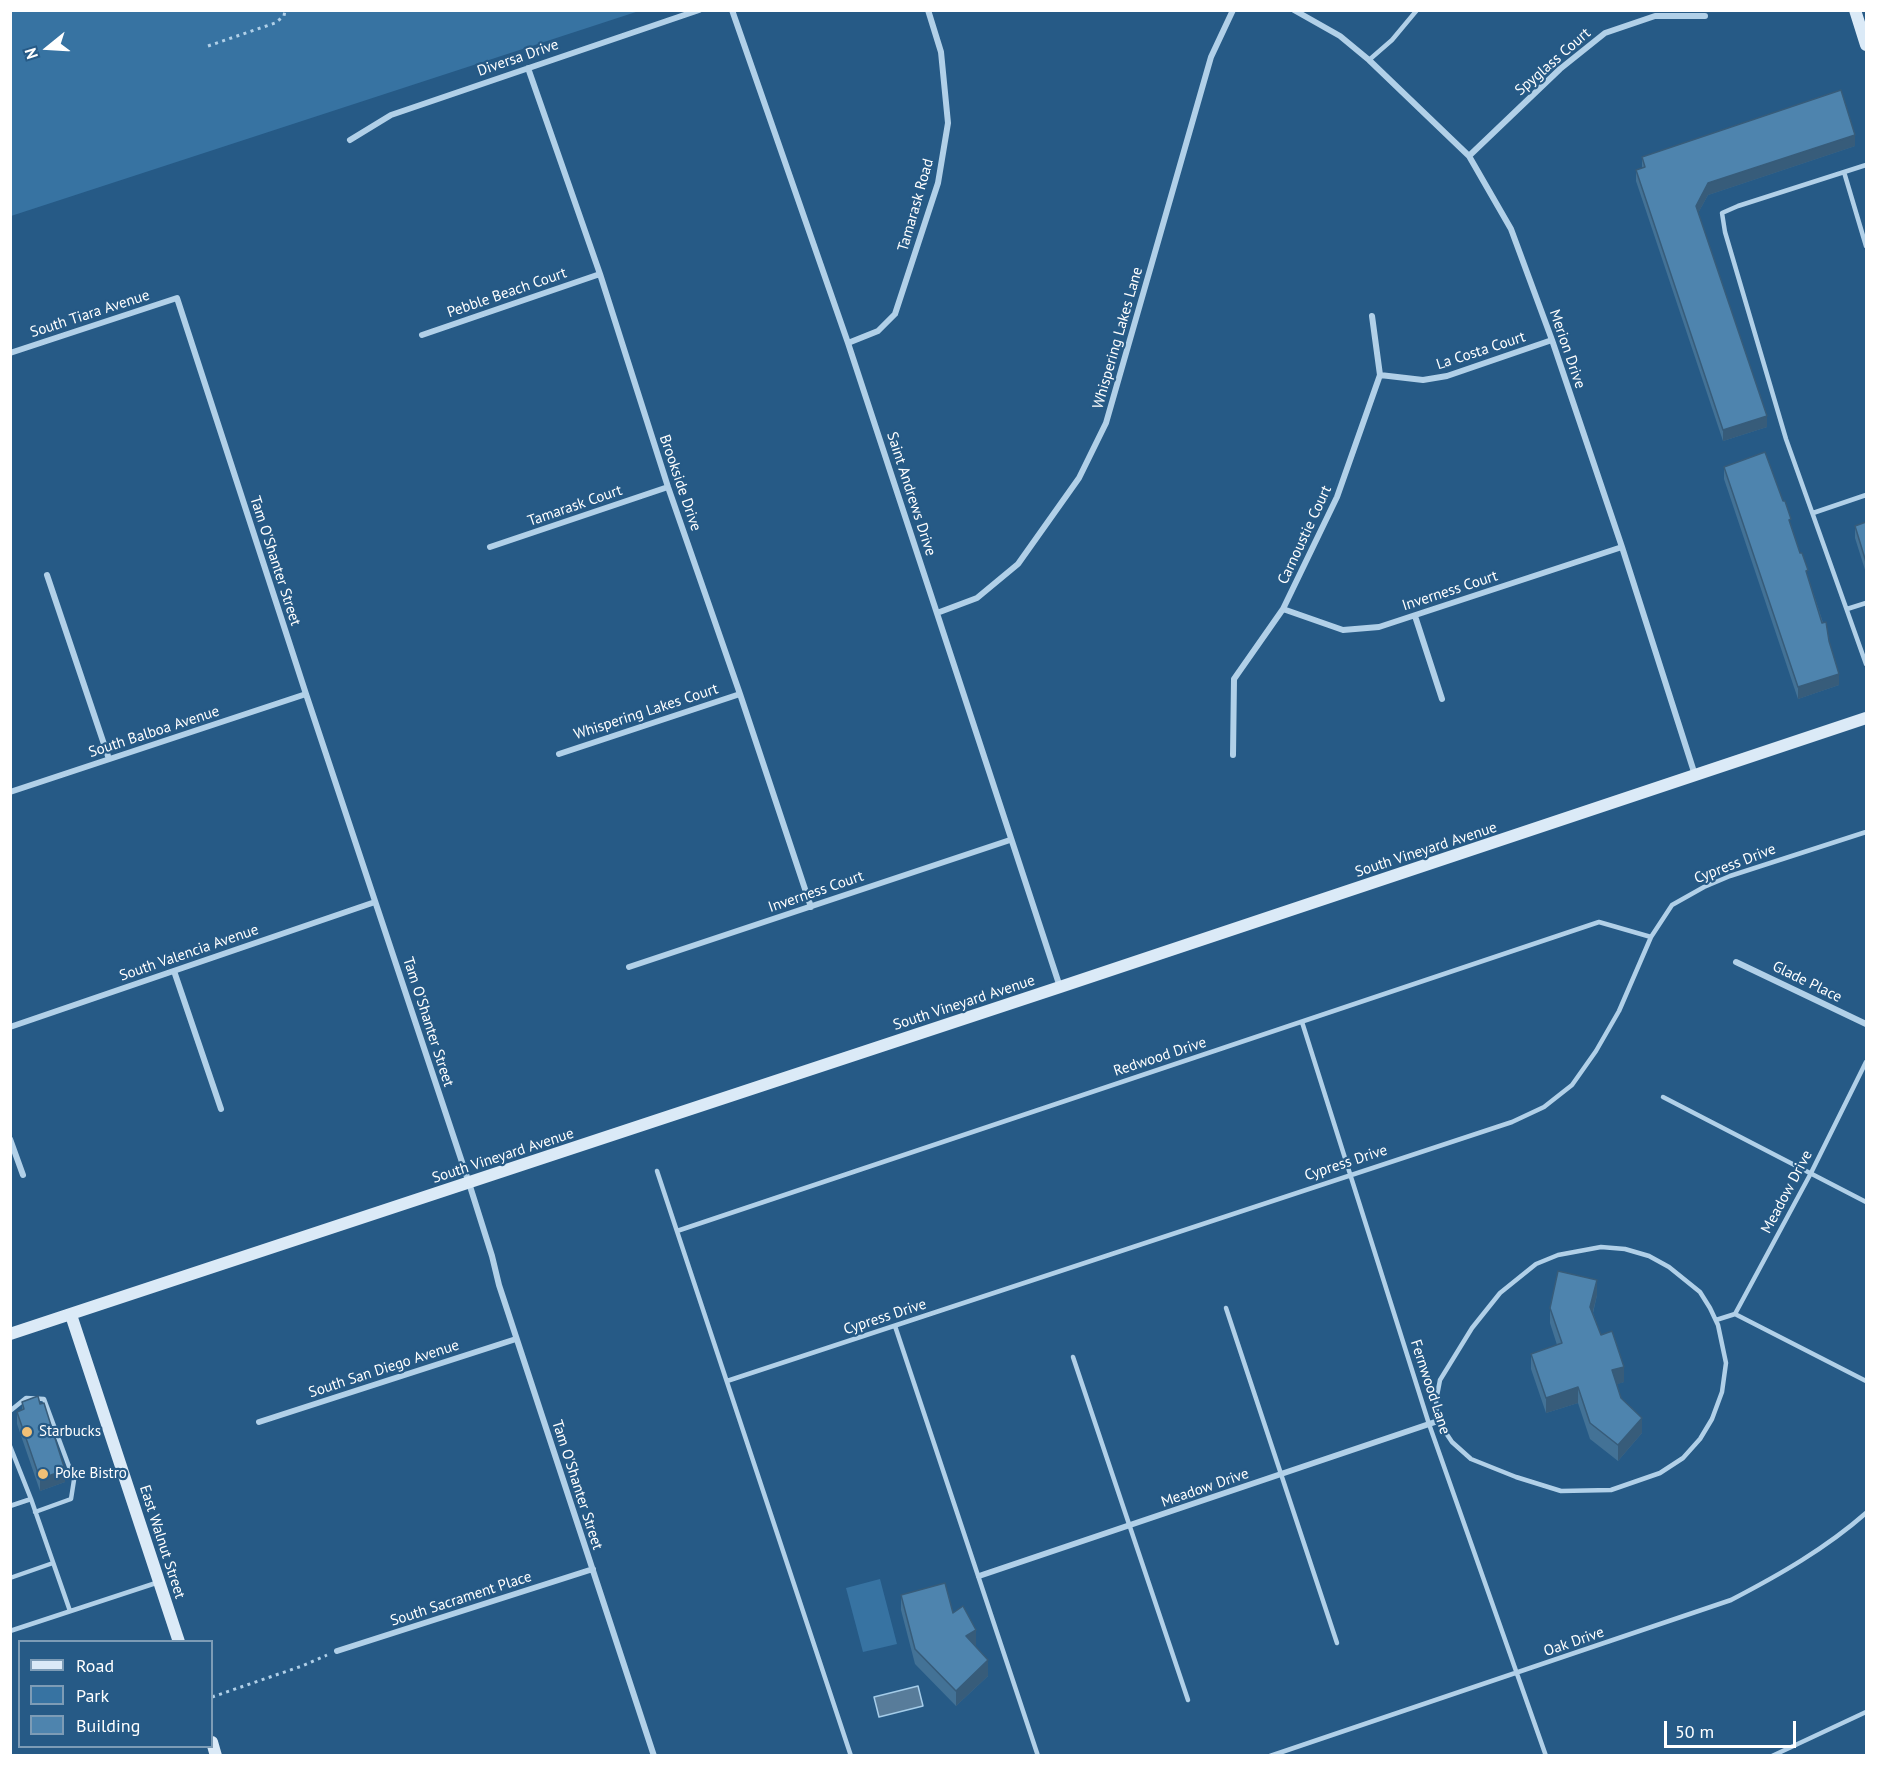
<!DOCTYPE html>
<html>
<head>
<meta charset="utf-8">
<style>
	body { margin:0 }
	#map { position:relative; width:1877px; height:1766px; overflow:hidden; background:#265a86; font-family:"PT Sans",sans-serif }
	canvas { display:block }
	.frame { position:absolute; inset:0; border:12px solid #fff; pointer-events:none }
	.legend { position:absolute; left:18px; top:1640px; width:195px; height:108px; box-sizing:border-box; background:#265a86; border:2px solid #7d9cb6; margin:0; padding:8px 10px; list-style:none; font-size:18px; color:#fff }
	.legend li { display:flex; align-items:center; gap:12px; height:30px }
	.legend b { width:30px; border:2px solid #7d9cb6 }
	.north { position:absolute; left:18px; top:18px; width:60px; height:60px; -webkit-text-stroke:4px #265a86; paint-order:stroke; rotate:252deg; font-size:16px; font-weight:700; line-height:24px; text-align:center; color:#fff }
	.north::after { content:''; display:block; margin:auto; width:21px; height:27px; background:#fff; clip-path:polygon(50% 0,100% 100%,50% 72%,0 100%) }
	.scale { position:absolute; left:1664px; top:1721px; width:132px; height:27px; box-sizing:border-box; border:3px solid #fff; border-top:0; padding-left:8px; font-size:18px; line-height:21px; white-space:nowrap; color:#fff; -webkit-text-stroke:4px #265a86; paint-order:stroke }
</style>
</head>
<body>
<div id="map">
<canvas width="1877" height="1766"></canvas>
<div class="frame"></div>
<ul class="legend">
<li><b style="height:8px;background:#dbeaf7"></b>Road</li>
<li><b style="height:16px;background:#3773a2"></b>Park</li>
<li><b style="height:16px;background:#4e84ae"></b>Building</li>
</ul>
<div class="north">N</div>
<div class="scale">50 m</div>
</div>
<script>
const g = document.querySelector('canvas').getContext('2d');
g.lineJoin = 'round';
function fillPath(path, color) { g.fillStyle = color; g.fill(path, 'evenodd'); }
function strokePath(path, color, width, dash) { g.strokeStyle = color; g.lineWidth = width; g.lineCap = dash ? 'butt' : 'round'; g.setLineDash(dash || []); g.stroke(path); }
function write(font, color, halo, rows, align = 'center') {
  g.font = font + ' "PT Sans",sans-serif'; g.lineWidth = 4.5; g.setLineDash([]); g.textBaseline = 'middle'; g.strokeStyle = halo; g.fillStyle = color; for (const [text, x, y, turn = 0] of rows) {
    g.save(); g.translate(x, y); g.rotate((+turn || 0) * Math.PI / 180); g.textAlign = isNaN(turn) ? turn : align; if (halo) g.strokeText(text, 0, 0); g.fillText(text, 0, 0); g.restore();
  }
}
fillPath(new Path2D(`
	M10,11L11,10L639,11L11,216Z
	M880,1579L897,1644L863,1652L846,1588Z`), '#3773a2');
const water = new Path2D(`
	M918,1686L923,1706L879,1717L874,1697Z`);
fillPath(water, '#587c9a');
strokePath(water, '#a5cce9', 1.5);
strokePath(new Path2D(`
	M208,46L275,23L284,16L285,10
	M212,1697L302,1666L327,1655`), '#b1d0e8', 3, [3, 4.5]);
strokePath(new Path2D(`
	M1369,60L1392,40L1417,10
	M1866,165L1738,206L1722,213L1725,232L1786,439L1866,664
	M1844,172L1866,246
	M1813,513L1866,495
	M1847,609L1866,603
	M1302,1022L1429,1424L1546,1756
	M1663,1097L1866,1202
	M657,1171L851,1756
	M677,1231L1599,922L1651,937
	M1601,1247L1625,1249L1649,1256L1669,1267L1700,1292L1710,1308L1718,1325L1726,1363L1722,1392L1712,1419L1700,1439L1683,1458L1660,1473L1611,1490L1561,1491L1516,1477L1471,1459L1452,1442L1438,1421L1436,1401L1440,1380L1472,1328L1500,1293L1536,1264L1558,1255Z
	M1226,1308L1337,1643
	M1735,1314L1866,1381
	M1716,1320L1735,1314L1811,1173L1866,1062
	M895,1326L1038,1756
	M1073,1357L1188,1700
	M727,1381L1512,1122L1544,1107L1572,1085L1596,1051L1619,1011L1651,937L1672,905L1704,887L1730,876L1866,832
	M10,1411L26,1398L44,1399L74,1480L71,1499L35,1512
	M10,1446L31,1499
	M10,1506L31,1499L70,1611
	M10,1578L53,1563
	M10,1631L159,1582
	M1270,1756L1731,1600C1779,1575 1825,1549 1866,1513
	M1772,1756L1866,1712`), '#b1d0e8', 4.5);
strokePath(new Path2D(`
	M732,10L848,343L1060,987
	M1294,10L1340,36L1369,60L1469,156L1511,229L1552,340L1622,547L1695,775
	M528,68L600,274L668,487L740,694L811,907
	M350,140L391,115L699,10
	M1469,156L1560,69L1605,33L1655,16H1705
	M422,335L600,274
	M848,343L878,331L895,314L938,183L948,123L941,52L928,10
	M10,353L177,298L306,694L469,1183L492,1256L499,1285L654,1756
	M1380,375L1423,380L1447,376L1552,340
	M490,547L668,487
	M47,575L109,759
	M1283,609L1343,630L1379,627L1622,547
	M937,613L977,598L1018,564L1079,478L1106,423L1211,57L1233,10
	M1415,616L1442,699
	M559,754L740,694
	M1233,755L1234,679L1283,609L1337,497L1380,375L1372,316
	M10,792L306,694
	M1736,962L1866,1024
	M629,967L1010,840
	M174,971L221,1109
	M10,1027L375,902
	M10,1139L23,1175
	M259,1422L516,1339
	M979,1576L1438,1421
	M337,1651L593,1569`), '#b1d0e8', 6);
strokePath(new Path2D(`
	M1855,10L1866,45
	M71,1315L179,1642
	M10,1334L1060,987L1866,718
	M212,1742L216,1756`), '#dbeaf7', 12);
fillPath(new Path2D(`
	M1855,146L1708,195L1698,213L1767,427L1723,441L1636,181V170L1642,168V157Z
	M1724,467L1791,525L1829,641L1839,685L1798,699L1724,479Z
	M1866,522V573L1855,538V526Z
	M1597,1295L1593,1313L1601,1335L1624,1382L1617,1384L1621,1398L1642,1433L1618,1461L1590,1439L1578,1403L1546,1413L1531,1369V1354L1557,1345L1550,1323V1308Z
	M22,1402L65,1482L40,1491L17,1424V1412L22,1410Z
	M901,1595L953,1613L976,1646H975L988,1676L956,1706L915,1664L901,1610Z`), '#437296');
fillPath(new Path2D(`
	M1855,135V146L1708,195L1696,217V206L1708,183Z
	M1767,416V427L1723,441V430Z
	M1839,674V685L1798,699V687Z
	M1597,1280V1295L1590,1323V1307Z
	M1624,1367V1382L1612,1386V1370Z
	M1578,1387V1403L1546,1413V1398Z
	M1642,1418V1433L1618,1461V1445Z
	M65,1470V1482L40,1491V1479Z
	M976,1630V1646L966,1652V1636Z
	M988,1660V1676L956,1706V1691Z`), '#375c7a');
const building = new Path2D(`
	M1841,90L1855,135L1708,183L1696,206L1767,416L1723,430L1636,170L1645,167L1642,157Z
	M1765,452L1783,501H1785L1791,519L1789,520L1800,553H1802L1808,570L1806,571L1822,623L1826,622L1829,641L1839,674L1798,687L1724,467Z
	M1866,522V562L1855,526Z
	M1558,1271L1597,1280L1590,1307L1601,1335L1612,1331L1624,1367L1612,1370L1621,1398L1642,1418L1618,1445L1590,1423L1578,1387L1546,1398L1531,1354L1562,1343L1550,1308Z
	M38,1396L40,1404L44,1403L65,1470L40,1479L17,1412L24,1409L22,1402Z
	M945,1583L953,1613L963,1606L976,1630L966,1636L988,1660L956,1691L915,1649L901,1595Z`);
fillPath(building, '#4e84ae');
strokePath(building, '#375c7a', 1.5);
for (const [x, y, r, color] of [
	[27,1432,6,"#f1c076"],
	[43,1474,6,"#f1c076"]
]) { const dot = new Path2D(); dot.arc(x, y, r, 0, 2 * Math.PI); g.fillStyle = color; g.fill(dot); strokePath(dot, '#265a86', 2); }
write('15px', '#fff', '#265a86', [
	["Diversa Drive",518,58,-19],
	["Spyglass Court",1553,62,-41],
	["Tamarask Road",916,205,-74],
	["Pebble Beach Court",507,293,-19],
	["South Tiara Avenue",90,314,-18],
	["Whispering Lakes Lane",1118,338,-74],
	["Merion Drive",1567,349,71],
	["La Costa Court",1481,351,-18],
	["Brookside Drive",680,483,71],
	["Saint Andrews Drive",911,494,72],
	["Tamarask Court",575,506,-19],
	["Carnoustie Court",1305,535,-65],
	["Tam O'Shanter Street",275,561,72],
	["Inverness Court",1450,591,-18],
	["Whispering Lakes Court",646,712,-18],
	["South Balboa Avenue",154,732,-18],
	["South Vineyard Avenue",1426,850,-18],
	["Cypress Drive",1735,864,-21],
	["Inverness Court",816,892,-19],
	["South Valencia Avenue",189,953,-19],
	["Glade Place",1807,982,26],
	["South Vineyard Avenue",964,1003,-18],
	["Tam O'Shanter Street",428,1022,72],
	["Redwood Drive",1160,1057,-18],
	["South Vineyard Avenue",503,1156,-18],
	["Cypress Drive",1346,1163,-18],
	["Meadow Drive",1787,1192,-62],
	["Cypress Drive",885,1317,-18],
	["South San Diego Avenue",384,1369,-18],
	["Fernwood Lane",1430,1387,72],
	["Tam O'Shanter Street",577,1485,72],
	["Meadow Drive",1205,1488,-19],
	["East Walnut Street",162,1542,72],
	["South Sacrament Place",461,1599,-18],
	["Oak Drive",1574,1642,-19]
]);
write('15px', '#fff', '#265a86', [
	["Starbucks",39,1432],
	["Poke Bistro",55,1474]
], 'left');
</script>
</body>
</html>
